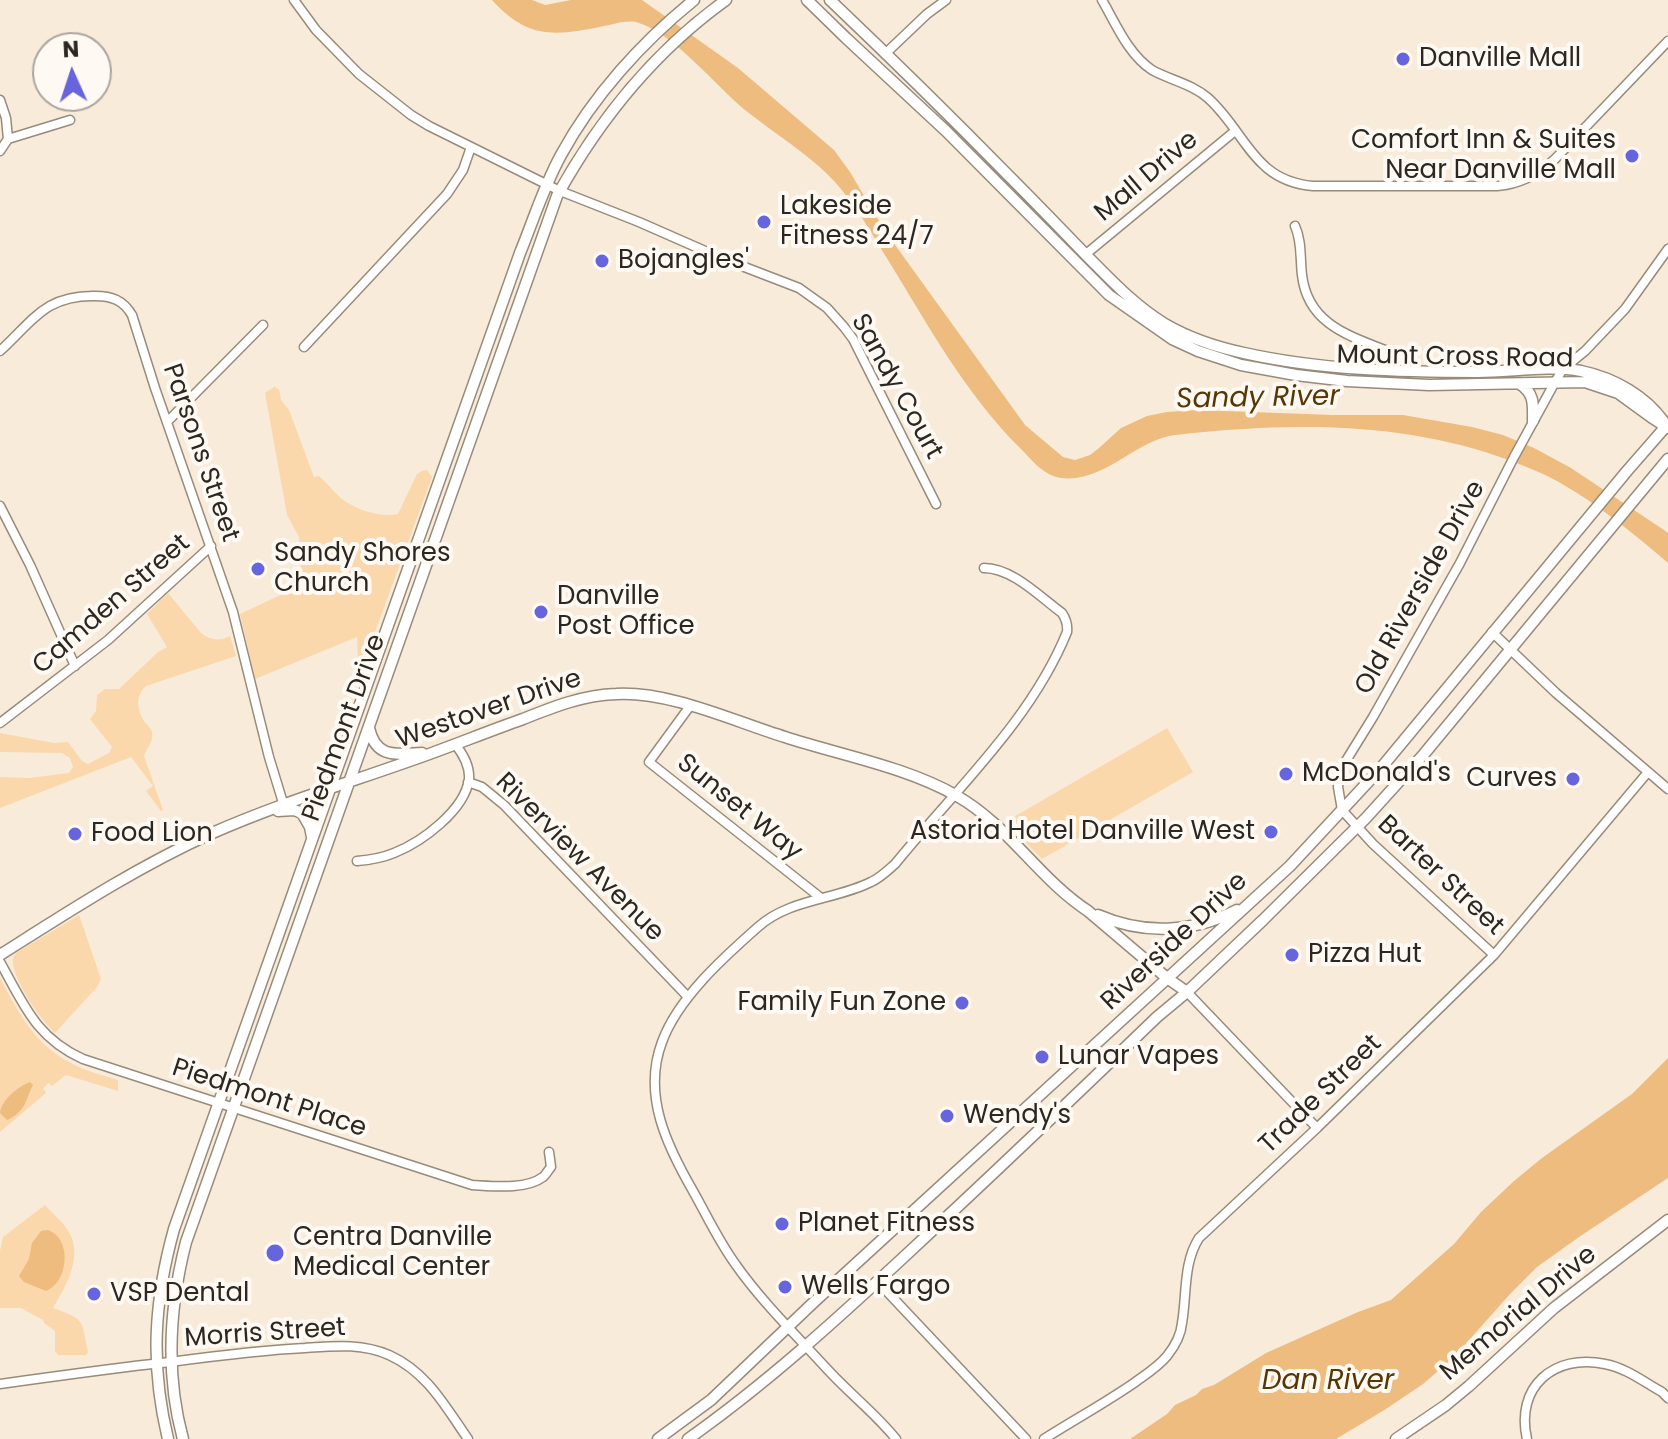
<!DOCTYPE html>
<html>
<head>
<meta charset="utf-8">
<style>
	body { margin:0 }
	#map { position:relative; width:1668px; height:1439px; overflow:hidden; background:#f9ebda; font-family:Poppins,sans-serif }
	canvas { display:block }
	.north { position:absolute; left:32px; top:32px; width:80px; height:80px; box-sizing:border-box; background:#fff9f3; border:2px solid #aba59f; border-radius:50%; rotate:357deg; font-size:22px; font-weight:700; line-height:32px; text-align:center; color:#2c2721 }
	.north::after { content:''; display:block; margin:auto; width:28px; height:36px; background:#6665de; clip-path:polygon(50% 0,100% 100%,50% 72%,0 100%) }
</style>
</head>
<body>
<div id="map">
<canvas width="1668" height="1439"></canvas>
<div class="north">N</div>
</div>
<script>
const g = document.querySelector('canvas').getContext('2d');
g.lineJoin = 'round';
function fillPath(path, color) { g.fillStyle = color; g.fill(path, 'evenodd'); }
function strokePath(path, color, width, dash) { g.strokeStyle = color; g.lineWidth = width; g.lineCap = dash ? 'butt' : 'round'; g.setLineDash(dash || []); g.stroke(path); }
function write(font, color, halo, rows, align = 'center') {
  g.font = font + ' Poppins,sans-serif'; g.lineWidth = 8; g.setLineDash([]); g.textBaseline = 'middle'; g.strokeStyle = halo; g.fillStyle = color; for (const [text, x, y, turn = 0] of rows) {
    g.save(); g.translate(x, y); g.rotate((+turn || 0) * Math.PI / 180); g.textAlign = isNaN(turn) ? turn : align; if (halo) g.strokeText(text, 0, 0); g.fillText(text, 0, 0); g.restore();
  }
}
fillPath(new Path2D(`
	M274,387L279,389L281,400L289,410L314,477L319,476C327,483 334,492 342,499C356,510 381,518 398,514L417,474L422,471L427,470L432,477L364,662L358,658L357,637L255,679L240,614L302,585L299,537L287,515L265,393Z
	M168,593L201,633C210,640 219,642 230,636L236,656L146,686C135,696 137,709 144,721C147,725 151,728 152,732C154,742 147,747 144,756L163,810L161,811L146,791L153,786L131,757L0,808V777L29,778L69,773L73,767L70,758L62,753L0,752V733L54,743L68,742L82,761L88,764L109,753L112,747L90,719L96,711L97,695L105,689H119L158,652L167,647L147,614Z
	M1167,728L1193,772L1042,859L1005,822Z
	M79,915L101,979L97,987L55,1033C40,1019 11,978 13,958L16,953Z
	M0,978C18,1012 35,1045 71,1063C85,1071 102,1075 118,1080V1091L66,1075L52,1086L49,1083L43,1088L46,1093L0,1132Z
	M45,1205C52,1213 61,1220 67,1229C85,1254 66,1286 53,1308C86,1320 81,1319 88,1352L86,1355H58L55,1351V1331L44,1323L43,1320L21,1308H0V1251L3,1237Z`), '#fbd7ac');
fillPath(new Path2D(`
	M492,0H532L545,5L571,0H642L738,68L834,150L850,172L885,231L1020,418L1025,425L1063,457L1075,460L1090,455L1099,448L1121,428L1147,416L1167,412L1198,410L1332,415H1403L1472,427L1503,435L1534,448L1571,468L1664,530L1668,533V563C1633,533 1598,504 1557,481C1538,471 1518,463 1497,456C1394,421 1283,423 1175,435C1135,440 1105,483 1061,478C1043,475 1033,461 1021,449C966,395 928,325 888,260C872,234 856,205 835,182C809,154 775,134 745,110C716,86 674,34 639,23C628,19 615,24 604,26C556,36 528,40 492,0Z
	M1668,1058V1178L1579,1237L1537,1267L1510,1294L1454,1357L1423,1384L1386,1409L1336,1439H1130L1167,1414L1175,1405L1196,1395L1202,1389L1214,1385L1266,1353L1358,1312L1391,1300L1454,1244L1481,1212L1514,1181L1542,1158L1632,1094Z
	M30,1082L33,1085C25,1100 26,1112 7,1120L0,1113C1,1100 19,1086 30,1082Z
	M48,1230C72,1238 69,1282 46,1291L24,1282L19,1276L29,1259L32,1243L41,1231Z`), '#edbc7e');
const minor = new Path2D(`
	M294,0L316,30L359,74L411,115L429,126L560,191L639,222L721,258L799,288L827,308L844,327L853,339L936,504
	M1102,0C1116,24 1128,54 1152,70C1170,80 1192,84 1208,98C1246,132 1253,181 1313,186H1497C1520,184 1538,175 1555,159L1668,41
	M885,54L927,14L946,0
	M0,100L6,118L8,139
	M0,151L8,139L70,120
	M1295,226C1302,241 1300,259 1302,275C1308,327 1354,337 1395,354
	M1086,254L1235,131
	M304,347L447,194L463,170L471,147
	M0,351C33,321 45,295 95,296C112,296 123,300 132,315L155,388L233,612L269,757L284,806
	M167,422L263,325
	M0,506L30,565L75,666
	M1492,632L1556,693L1668,789
	M690,706L649,762L821,898
	M0,723L108,640L211,546
	M468,782L482,787L504,805L688,997
	M357,861C370,860 382,858 394,853C422,842 465,810 469,779C470,766 463,754 455,744
	M1494,955L1373,844L1342,810L1338,787L1339,777L1344,764L1373,717L1460,563L1514,457L1555,382L1563,369L1585,351L1625,309L1668,249
	M0,962C24,1005 36,1038 83,1059L472,1185C492,1186 526,1190 543,1177C545,1176 549,1169 551,1167L549,1152
	M1187,992L1317,1128
	M877,1281L1026,1439
	M0,1384C57,1376 114,1368 170,1362C215,1356 260,1350 305,1348C334,1346 362,1343 389,1355C427,1372 445,1406 468,1439
	M896,1439C876,1414 850,1394 828,1370C797,1336 762,1302 736,1265C719,1242 707,1216 693,1191C667,1146 642,1095 662,1042C678,998 724,957 758,927C789,899 835,900 871,882C880,878 887,871 895,864C954,791 1031,721 1067,632C1068,624 1066,619 1062,613C1039,596 1012,568 984,568
	M1044,1439C1074,1420 1105,1403 1134,1383C1145,1375 1158,1367 1167,1356C1175,1346 1181,1335 1182,1323C1187,1294 1183,1263 1199,1238L1317,1128L1494,955L1648,772
	M1527,1439C1515,1387 1554,1353 1605,1364C1626,1368 1644,1382 1662,1392L1668,1398`);
const major = new Path2D(`
	M807,0L846,38L946,131L1109,295L1172,339L1198,351L1241,365L1296,375L1347,381L1429,385L1585,382L1618,393L1651,417L1668,428
	M830,0C890,57 949,115 1007,174C1034,201 1061,229 1087,256C1111,280 1135,306 1165,324C1189,338 1216,347 1244,353C1320,370 1400,372 1478,372C1512,372 1548,365 1581,371C1614,378 1647,396 1666,425
	M1520,384C1535,394 1533,405 1533,421
	M369,728C376,759 396,754 422,753
	M278,811L294,810L302,813L310,827L312,837
	M1098,915C1144,935 1192,933 1237,910
	M0,955C68,912 137,867 210,834C282,802 358,780 432,753C462,742 492,730 523,719C553,707 583,695 616,694C670,691 733,721 785,737C840,755 907,767 957,796C1008,825 1039,879 1088,911L1167,978L1187,992
	M168,1439C150,1365 154,1301 174,1229L520,253C533,221 544,186 561,155C593,96 642,42 694,0
	M183,1439C165,1373 169,1308 186,1242L557,196C599,120 655,51 726,0
	M658,1439L711,1400L814,1302L1290,866L1381,768L1627,471L1668,424
	M688,1439C766,1384 836,1320 906,1255C990,1177 1074,1097 1157,1017L1187,992L1263,920L1366,818L1424,754L1668,459
	M1396,1439L1446,1405L1469,1386L1554,1308L1668,1220`);
strokePath(minor, '#978b7b', 11);
strokePath(major, '#978b7b', 13);
strokePath(minor, '#fff', 8);
strokePath(major, '#fff', 10);
for (const [x, y, r, color] of [
	[1403,59,8,"#6665de"],
	[1632,156,8,"#6665de"],
	[764,222,8,"#6665de"],
	[602,261,8,"#6665de"],
	[258,569,8,"#6665de"],
	[541,612,8,"#6665de"],
	[1286,774,8,"#6665de"],
	[1573,779,8,"#6665de"],
	[1271,832,8,"#6665de"],
	[75,834,8,"#6665de"],
	[1292,955,8,"#6665de"],
	[962,1003,8,"#6665de"],
	[1042,1057,8,"#6665de"],
	[947,1116,8,"#6665de"],
	[782,1224,8,"#6665de"],
	[275,1253,10,"#6665de"],
	[785,1287,8,"#6665de"],
	[94,1294,8,"#6665de"]
]) { const dot = new Path2D(); dot.arc(x, y, r, 0, 2 * Math.PI); g.fillStyle = color; g.fill(dot); strokePath(dot, '#fff9f3', 3); }
write('26px', '#2c2721', '#fff9f3', [
	["Danville Mall",1419,59],
	["Comfort Inn & Suites",1616,141,"right"],
	["Near Danville Mall",1616,171,"right"],
	["Lakeside",780,207],
	["Fitness 24/7",780,237],
	["Bojangles'",618,261],
	["Sandy Shores",274,554],
	["Church",274,584],
	["Danville",557,597],
	["Post Office",557,627],
	["McDonald's",1302,774],
	["Curves",1557,779,"right"],
	["Astoria Hotel Danville West",1255,832,"right"],
	["Food Lion",91,834],
	["Pizza Hut",1308,955],
	["Family Fun Zone",946,1003,"right"],
	["Lunar Vapes",1058,1057],
	["Wendy's",963,1116],
	["Planet Fitness",798,1224],
	["Centra Danville",293,1238],
	["Medical Center",293,1268],
	["Wells Fargo",801,1287],
	["VSP Dental",110,1294]
], 'left');
write('26px', '#2c2721', '#fff9f3', [
	["Mall Drive",1147,177,-40],
	["Mount Cross Road",1455,358,1],
	["Sandy Court",896,387,61],
	["Parsons Street",200,453,71],
	["Old Riverside Drive",1421,588,-61],
	["Camden Street",112,605,-41],
	["Westover Drive",489,710,-19],
	["Piedmont Drive",345,728,-70],
	["Sunset Way",739,808,39],
	["Riverview Avenue",579,858,45],
	["Barter Street",1440,876,43],
	["Riverside Drive",1175,942,-43],
	["Trade Street",1321,1095,-44],
	["Piedmont Place",269,1099,18],
	["Memorial Drive",1519,1314,-40],
	["Morris Street",265,1334,-4]
]);
write('italic 28px', '#573703', '#fff9f3', [
	["Sandy River",1258,399,-1],
	["Dan River",1328,1382]
]);
</script>
</body>
</html>
